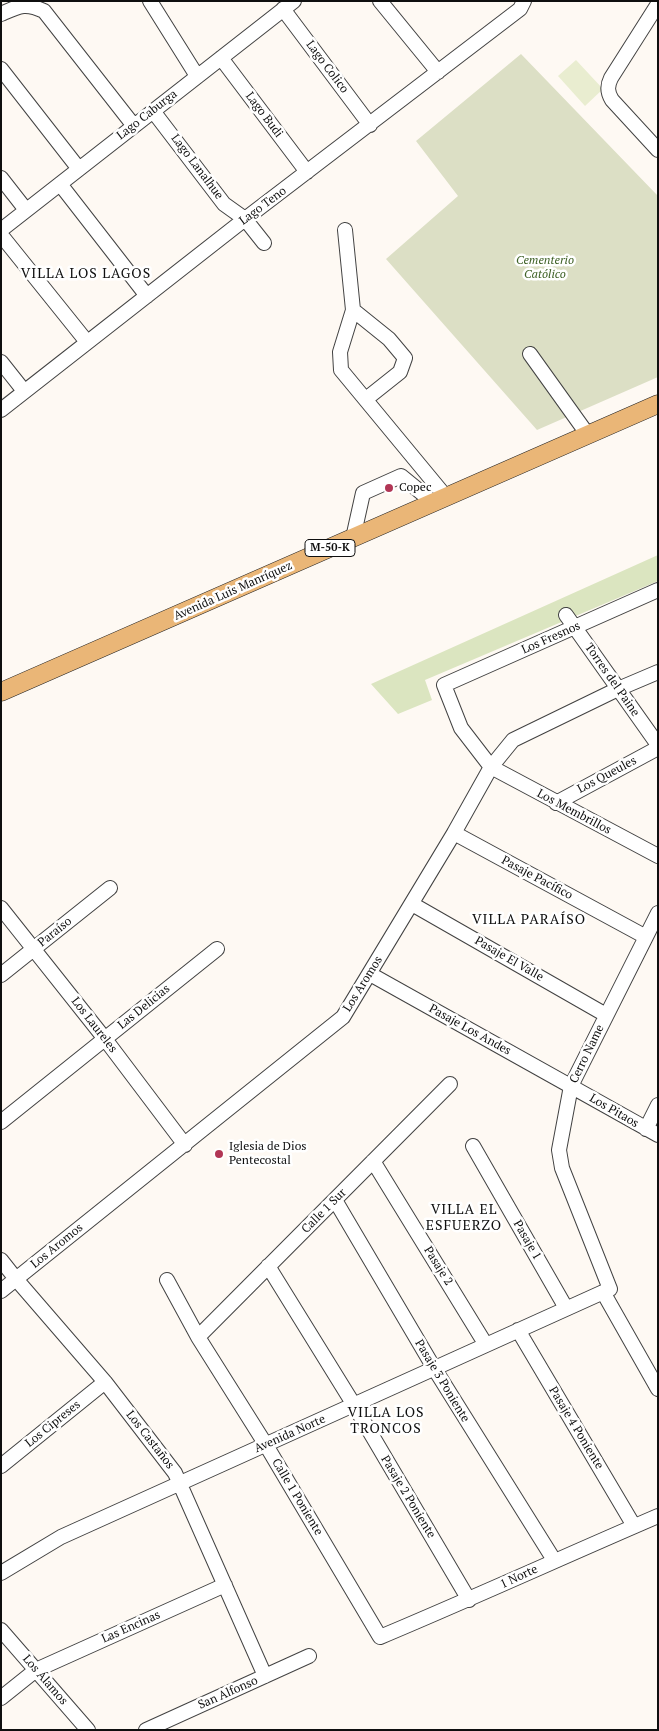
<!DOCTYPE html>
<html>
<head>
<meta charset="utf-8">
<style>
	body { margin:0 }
	#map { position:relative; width:659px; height:1731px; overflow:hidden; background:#fef9f3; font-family:"PT Serif",serif }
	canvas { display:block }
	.frame { position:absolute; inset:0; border:2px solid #0f0f0f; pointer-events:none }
</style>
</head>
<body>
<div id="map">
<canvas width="659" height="1731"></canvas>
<div class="frame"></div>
</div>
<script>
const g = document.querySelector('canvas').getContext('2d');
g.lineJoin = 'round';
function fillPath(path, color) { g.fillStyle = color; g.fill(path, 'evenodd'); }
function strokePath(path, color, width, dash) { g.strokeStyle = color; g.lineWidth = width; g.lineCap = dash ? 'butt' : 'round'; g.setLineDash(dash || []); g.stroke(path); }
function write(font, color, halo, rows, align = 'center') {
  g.font = font + ' "PT Serif",serif'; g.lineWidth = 5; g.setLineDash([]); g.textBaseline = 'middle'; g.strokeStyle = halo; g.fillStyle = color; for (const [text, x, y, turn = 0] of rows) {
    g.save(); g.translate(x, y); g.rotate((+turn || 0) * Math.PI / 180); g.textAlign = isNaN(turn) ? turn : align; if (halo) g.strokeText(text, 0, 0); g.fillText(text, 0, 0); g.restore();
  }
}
fillPath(new Path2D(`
	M658,555V581L425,680L432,700L398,714L371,684Z`), '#dbe5c0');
fillPath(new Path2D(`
	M521,54L658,196V377L537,430L386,259L458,196L416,141Z`), '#dcdfc5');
fillPath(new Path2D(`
	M576,60L603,89L585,106L558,76Z`), '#e9edd0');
const minor = new Path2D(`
	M150,1L197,76
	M380,1L438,72
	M658,4L611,78C607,86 607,92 612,100L658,150
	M283,9L370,125
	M1,14C19,6 25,2 44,11L134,126
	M221,58L307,172
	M1,69L79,169
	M153,111L224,204L245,219L264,243
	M1,178L26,210
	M60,184L147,296
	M1,230L294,1
	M345,230L353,310L340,352L341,370L446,497
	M1,235L87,342
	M353,310L389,339L405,358L400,372L366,399
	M530,354L588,435
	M1,362L24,391
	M1,410L245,219L520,9L524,1
	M353,538L363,493L401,476L434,503
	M658,590L444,685L461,728L491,767L658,856
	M566,615L658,745
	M556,803L658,748
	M454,833L646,937
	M412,904L606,1015
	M1,908L105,1039L185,1145
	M370,974L658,1135
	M1,975L110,888
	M1,1122L217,949
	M646,1129L658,1105
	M473,1146L566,1308
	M373,1161L486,1345
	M335,1200L434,1368L554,1560
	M1,1260L16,1279L105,1382L175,1473L265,1676
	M268,1266L354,1405L469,1600
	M167,1280L198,1337L266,1445L380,1637C473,1598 565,1556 658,1516
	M1,1291L343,1017L454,833L491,767L513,740L618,689L658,672
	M603,1292L658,1389
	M518,1330L634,1526
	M198,1337L450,1084
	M1,1466L105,1382
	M1,1573L61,1537L610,1289L562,1168L559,1150L571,1086L658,913
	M1,1630L88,1730
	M1,1698L36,1670L225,1585
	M146,1730L309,1656`);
const major = new Path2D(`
	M1,692L658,404`);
strokePath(minor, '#424242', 16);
strokePath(major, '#202020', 19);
strokePath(minor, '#fff', 14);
strokePath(major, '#eab677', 18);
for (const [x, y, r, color] of [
	[389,488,5,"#b13655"],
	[219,1154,5,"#b13655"]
]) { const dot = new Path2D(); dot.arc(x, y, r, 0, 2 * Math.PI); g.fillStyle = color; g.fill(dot); strokePath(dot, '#fff', 2); }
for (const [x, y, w] of [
	[330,548,50]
]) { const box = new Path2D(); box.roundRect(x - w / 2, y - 8.5, w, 17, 4); g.fillStyle = '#fff'; g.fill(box); strokePath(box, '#0f0f0f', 1); }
write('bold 11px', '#0f0f0f', null, [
	["M-50-K",330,548]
]);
write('12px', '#0f0f0f', '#fff', [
	["Lago Colico",327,67,53],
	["Lago Caburga",147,115,-38],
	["Lago Budi",264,115,53],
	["Lago Lanalhue",197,167,53],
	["Lago Teno",263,206,-37],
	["Avenida Luis Manríquez",233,591,-24],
	["Los Fresnos",551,638,-24],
	["Torres del Paine",612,680,55],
	["Los Queules",607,775,-28],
	["Los Membrillos",574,812,28],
	["Pasaje Pacífico",537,878,28],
	["Paraíso",55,932,-39],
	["Pasaje El Valle",509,959,30],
	["Los Aromos",363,984,-58],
	["Las Delicias",144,1007,-39],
	["Los Laureles",94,1025,52],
	["Pasaje Los Andes",470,1030,29],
	["Cerro Name",587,1054,-64],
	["Los Pitaos",614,1111,30],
	["Calle 1 Sur",324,1211,-45],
	["Pasaje 1",527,1240,60],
	["Los Aromos",57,1246,-39],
	["Pasaje 2",438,1266,58],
	["Pasaje 3 Poniente",442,1381,59],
	["Los Cipreses",53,1424,-39],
	["Pasaje 4 Poniente",576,1428,59],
	["Avenida Norte",290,1434,-24],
	["Los Castaños",150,1440,52],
	["Calle 1 Poniente",297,1497,59],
	["Pasaje 2 Poniente",408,1497,59],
	["1 Norte",519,1577,-25],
	["Las Encinas",131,1627,-24],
	["Los Álamos",45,1680,49],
	["San Alfonso",228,1693,-24]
]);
write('italic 12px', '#3e6126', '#fff', [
	["Cementerio",545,261],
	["Católico",545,275]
]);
write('12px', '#0f0f0f', '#fff', [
	["Copec",399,488],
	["Iglesia de Dios",229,1147],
	["Pentecostal",229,1161]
], 'left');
g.letterSpacing = '1px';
write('14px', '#0f0f0f', '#fff', [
	["VILLA LOS LAGOS",86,274],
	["VILLA PARAÍSO",529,920],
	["VILLA EL",464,1210],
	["ESFUERZO",464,1226],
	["VILLA LOS",386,1413],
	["TRONCOS",386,1429]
]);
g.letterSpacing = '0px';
</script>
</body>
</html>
